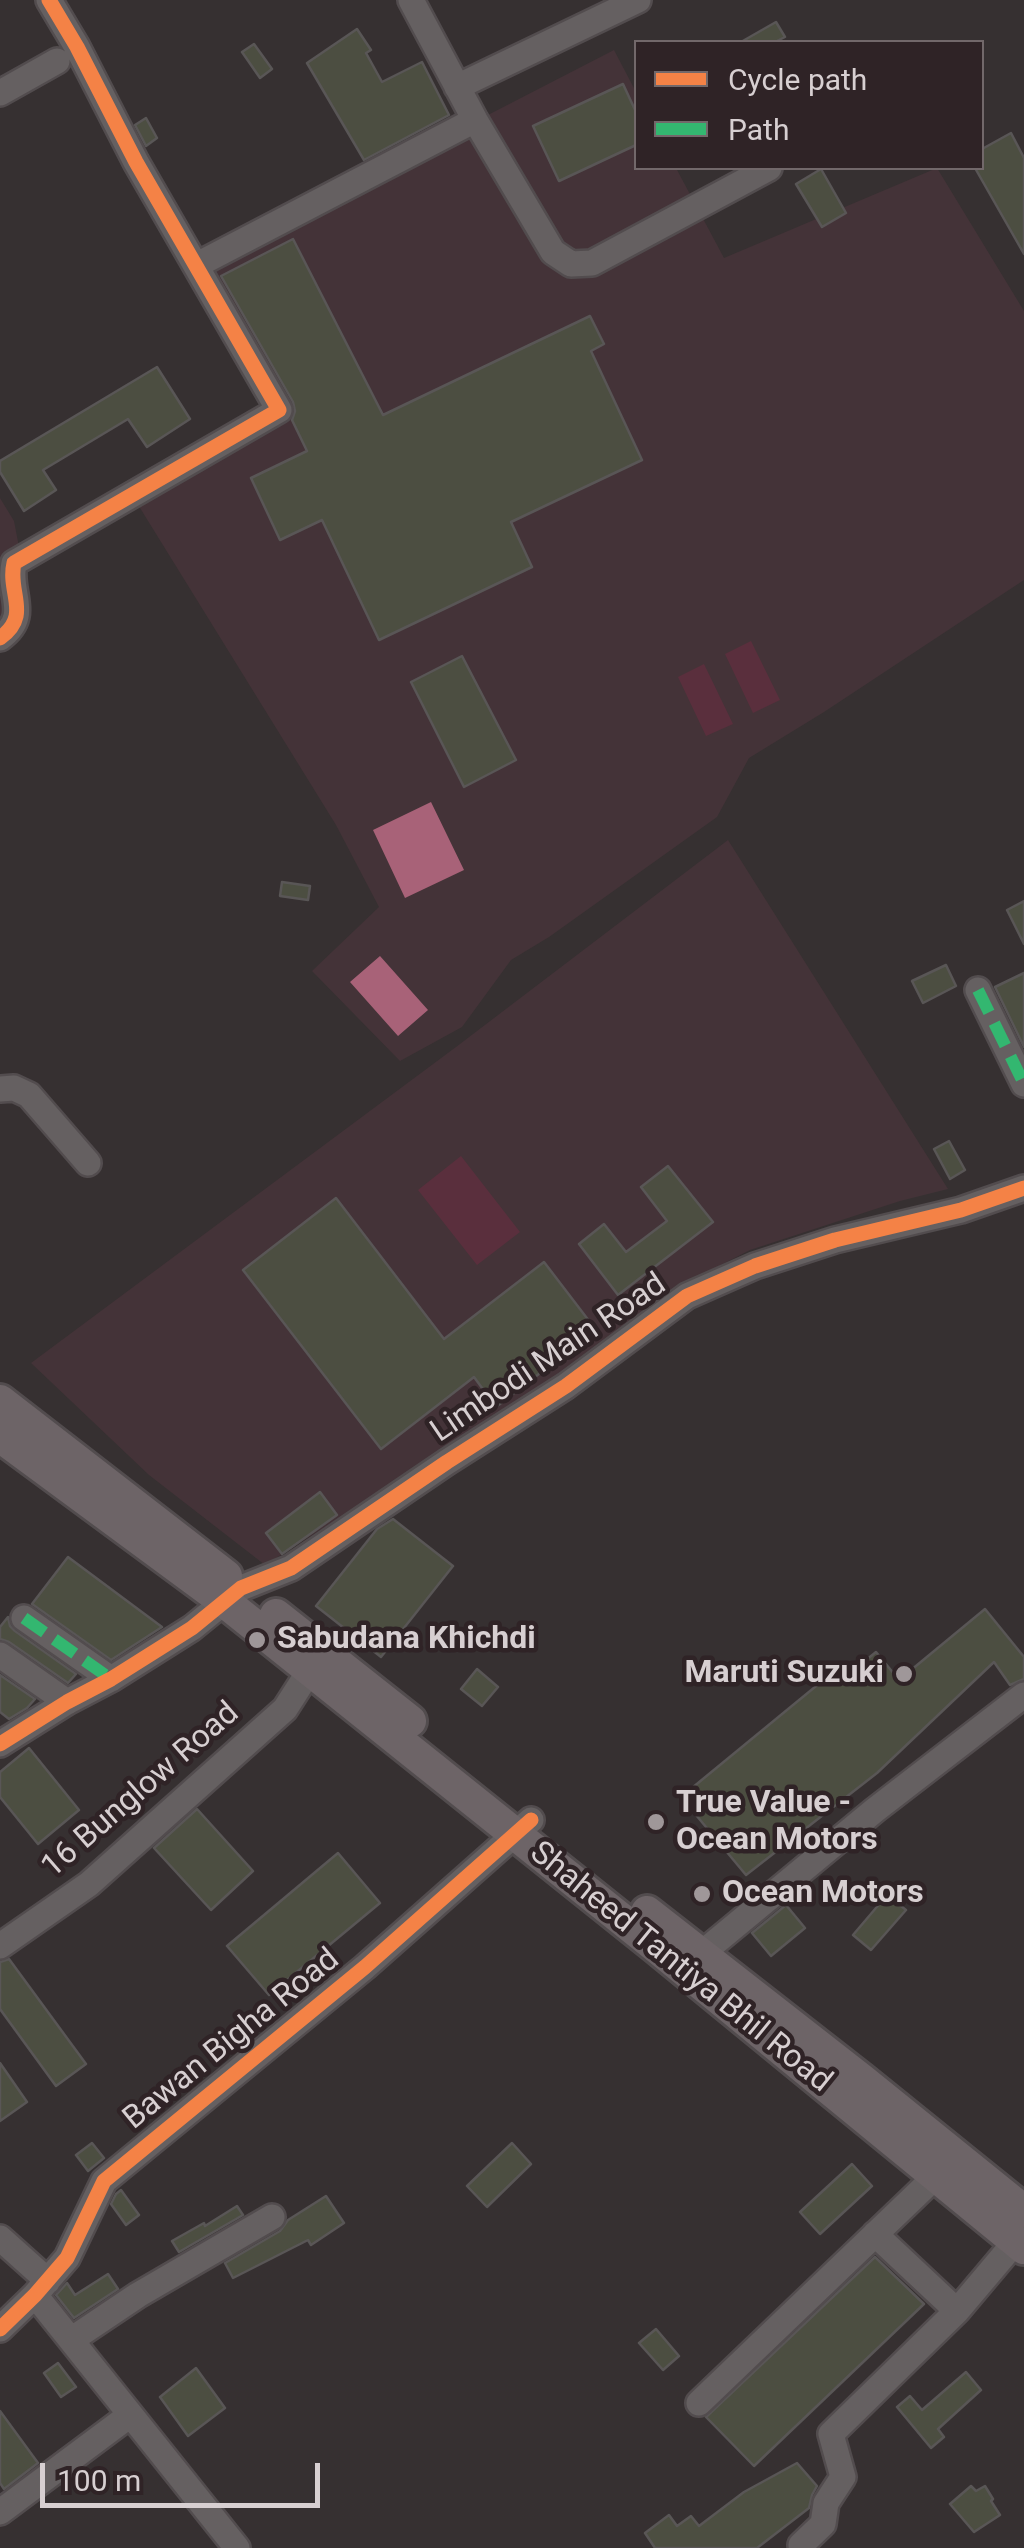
<!DOCTYPE html>
<html>
<head>
<meta charset="utf-8">
<style>
	body { margin:0 }
	#map { position:relative; width:1024px; height:2548px; overflow:hidden; background:#363031; font-family:Roboto,sans-serif }
	canvas { display:block }
	.legend { position:absolute; left:634px; top:40px; width:350px; height:130px; box-sizing:border-box; background:#2f2326; border:2px solid #72686a; margin:0; padding:12px 18px; list-style:none; font-size:30px; color:#d7cfd1 }
	.legend li { display:flex; align-items:center; gap:20px; height:50px }
	.legend b { width:50px; border:2px solid #72686a }
	.scale { position:absolute; left:40px; top:2463px; width:280px; height:45px; box-sizing:border-box; border:5px solid #d7cfd1; border-top:0; padding-left:12px; font-size:30px; line-height:35px; white-space:nowrap; color:#d7cfd1; -webkit-text-stroke:8px #2f2326; paint-order:stroke }
</style>
</head>
<body>
<div id="map">
<canvas width="1024" height="2548"></canvas>
<ul class="legend">
<li><b style="height:12px;background:#f48246"></b>Cycle path</li>
<li><b style="height:12px;background:#33b770"></b>Path</li>
</ul>
<div class="scale">100 m</div>
</div>
<script>
const g = document.querySelector('canvas').getContext('2d');
g.lineJoin = 'round';
function fillPath(path, color) { g.fillStyle = color; g.fill(path, 'evenodd'); }
function strokePath(path, color, width, dash) { g.strokeStyle = color; g.lineWidth = width; g.lineCap = dash ? 'butt' : 'round'; g.setLineDash(dash || []); g.stroke(path); }
function write(font, color, halo, rows, align = 'center') {
  g.font = font + ' Roboto,sans-serif'; g.lineWidth = 9; g.setLineDash([]); g.textBaseline = 'middle'; g.strokeStyle = halo; g.fillStyle = color; for (const [text, x, y, turn = 0] of rows) {
    g.save(); g.translate(x, y); g.rotate((+turn || 0) * Math.PI / 180); g.textAlign = isNaN(turn) ? turn : align; if (halo) g.strokeText(text, 0, 0); g.fillText(text, 0, 0); g.restore();
  }
}
fillPath(new Path2D(`
	M614,50L636,92V168H676L724,258L937,168L1024,311V580L824,712L749,758L717,817L549,937L511,960L462,1027L400,1061L312,971L379,907L336,825L132,495L279,410L197,265Z
	M0,498L14,521L20,552L0,638Z
	M728,840L948,1189L900,1201L750,1250L680,1286L558,1379L265,1565L149,1475L31,1363L456,1047Z`), '#443338');
fillPath(new Path2D(`
	M751,641L780,700L753,713L725,654Z
	M704,664L733,724L706,736L678,677Z
	M461,1156L520,1232L477,1265L418,1190Z`), '#5a2f3d');
fillPath(new Path2D(`
	M431,802L464,870L405,898L373,830Z
	M380,956L428,1010L398,1036L350,982Z`), '#a86278');
const building = new Path2D(`
	M776,22L785,37L775,42H741Z
	M357,29L371,50L366,53L382,82L422,62L449,115L364,160L307,63Z
	M254,44L272,69L260,78L242,52Z
	M623,84L636,112V145L559,181L533,126Z
	M146,118L157,138L146,146L135,125Z
	M1011,133L1024,158V254L975,168H982V149Z
	M821,169L846,213L822,227L796,184Z
	M293,239L383,415L590,316L604,344L591,351L642,460L511,522L532,567L379,640L322,520L280,540L251,478L307,451L292,420L295,411L293,402L221,276Z
	M157,367L190,419L147,447L128,419L43,470L56,490L24,511L0,472V461Z
	M462,656L516,760L464,787L411,682Z
	M282,882L310,886L308,900L280,896Z
	M1024,901V944L1007,910Z
	M946,965L956,986L923,1003L912,981Z
	M1024,973V1047L995,987Z
	M949,1141L965,1170L950,1179L934,1149Z
	M668,1166L713,1222L618,1295L579,1244L604,1224L626,1252L667,1221L641,1187Z
	M336,1198L444,1339L544,1262L596,1330L496,1407L474,1377L381,1449L243,1270Z
	M320,1492L337,1515L282,1554L266,1533Z
	M393,1519L453,1566L381,1657L316,1606L377,1529Z
	M68,1557L162,1627L111,1660L32,1604Z
	M985,1609L1024,1657V1679L1010,1685L994,1662L877,1773L746,1875L681,1797L832,1673L839,1682L876,1652L899,1680Z
	M8,1617L10,1626L15,1631L76,1674L68,1683L9,1642L0,1639V1627Z
	M477,1669L498,1687L482,1706L461,1689Z
	M0,1675L35,1699L27,1708L9,1719L0,1712Z
	M29,1748L79,1810L38,1844L0,1797V1772Z
	M197,1809L253,1871L211,1910L154,1848Z
	M338,1853L380,1903L269,1995L227,1946Z
	M887,1895L906,1910L871,1950L853,1935Z
	M786,1905L805,1928L771,1956L752,1933Z
	M9,1959L86,2064L56,2086L0,2009V1962Z
	M0,2063L27,2102L0,2121Z
	M92,2143L104,2158L88,2171L76,2155Z
	M512,2143L531,2164L487,2207L467,2186Z
	M852,2164L872,2186L820,2234L800,2212Z
	M121,2190L139,2215L126,2225L111,2204L116,2194Z
	M326,2196L344,2223L311,2245L308,2240L233,2278L225,2263L280,2231L288,2220Z
	M237,2206L243,2215L179,2252L172,2241L204,2223L205,2226Z
	M875,2257L924,2304L754,2466L706,2417Z
	M108,2274L118,2289L74,2318L56,2295L67,2283L75,2295Z
	M656,2329L679,2356L663,2370L639,2343Z
	M58,2363L76,2387L61,2397L44,2373Z
	M196,2368L225,2408L188,2436L160,2397Z
	M966,2372L981,2390L938,2429L944,2437L931,2448L897,2407L910,2396L922,2410Z
	M0,2411L38,2463L4,2489L0,2483Z
	M797,2463L817,2486L812,2495L809,2508L757,2548H655L645,2533L669,2515L677,2526L691,2516L699,2526L744,2492Z
	M971,2486L976,2491L985,2486L993,2499L991,2501L1000,2515L974,2532L950,2504Z`);
fillPath(building, '#4c4e41');
strokePath(building, '#595656', 2.5);
const minor = new Path2D(`
	M411,0L475,120L553,252L571,264L592,263L769,168
	M457,87L638,0
	M0,93L57,61
	M197,265L475,120
	M0,638C32,615 7,593 14,563L279,410L136,162L77,47L49,0
	M978,990L1024,1084
	M0,1089L14,1088L29,1095L88,1163
	M24,1618L111,1679
	M0,1655L67,1702
	M0,1744L67,1702L111,1679L192,1628L241,1588L291,1568L447,1462L566,1386L687,1296L755,1266L835,1240L961,1210L1024,1188
	M0,1946L89,1884L285,1709L310,1670
	M701,1954L875,1810L1024,1695
	M875,2234L957,2311
	M0,2238L48,2281
	M35,2295L237,2548
	M0,2329L35,2295L67,2258L104,2181L365,1967L531,1820
	M71,2340L138,2295L272,2217
	M699,2403L936,2176
	M0,2512L130,2415
	M801,2545L823,2524L826,2503L843,2477L831,2434L957,2311L1016,2241`);
const major = new Path2D(`
	M0,1401L226,1576
	M0,1436L225,1602L655,1946L1024,2248
	M276,1615L410,1721
	M647,1912L862,2080L1024,2211`);
strokePath(minor, '#524c4e', 30);
strokePath(major, '#524c4e', 38);
strokePath(minor, '#656061', 25);
strokePath(major, '#6d6467', 32);
strokePath(new Path2D(`
	M978,990L1024,1084
	M24,1618L111,1679`), '#33b770', 12, [25, 12]);
strokePath(new Path2D(`
	M0,638C32,615 7,593 14,563L279,410L136,162L77,47L49,0
	M0,1744L67,1702L111,1679L192,1628L241,1588L291,1568L447,1462L566,1386L687,1296L755,1266L835,1240L961,1210L1024,1188
	M0,2329L35,2295L67,2258L104,2181L365,1967L531,1820`), '#f48246', 15);
for (const [x, y, r, color] of [
	[257,1640,10,"#9f9799"],
	[904,1674,10,"#9f9799"],
	[656,1822,10,"#9f9799"],
	[702,1894,10,"#9f9799"]
]) { const dot = new Path2D(); dot.arc(x, y, r, 0, 2 * Math.PI); g.fillStyle = color; g.fill(dot); strokePath(dot, '#2f2326', 4); }
write('32px', '#d7cfd1', '#2f2326', [
	["Limbodi Main Road",549,1359,-34],
	["16 Bunglow Road",141,1791,-41],
	["Shaheed Tantiya Bhil Road",680,1968,39],
	["Bawan Bigha Road",232,2040,-39]
]);
write('bold 32px', '#d7cfd1', '#2f2326', [
	["Sabudana Khichdi",277,1640],
	["Maruti Suzuki",884,1674,"right"],
	["True Value -",676,1804],
	["Ocean Motors",676,1841],
	["Ocean Motors",722,1894]
], 'left');
</script>
</body>
</html>
